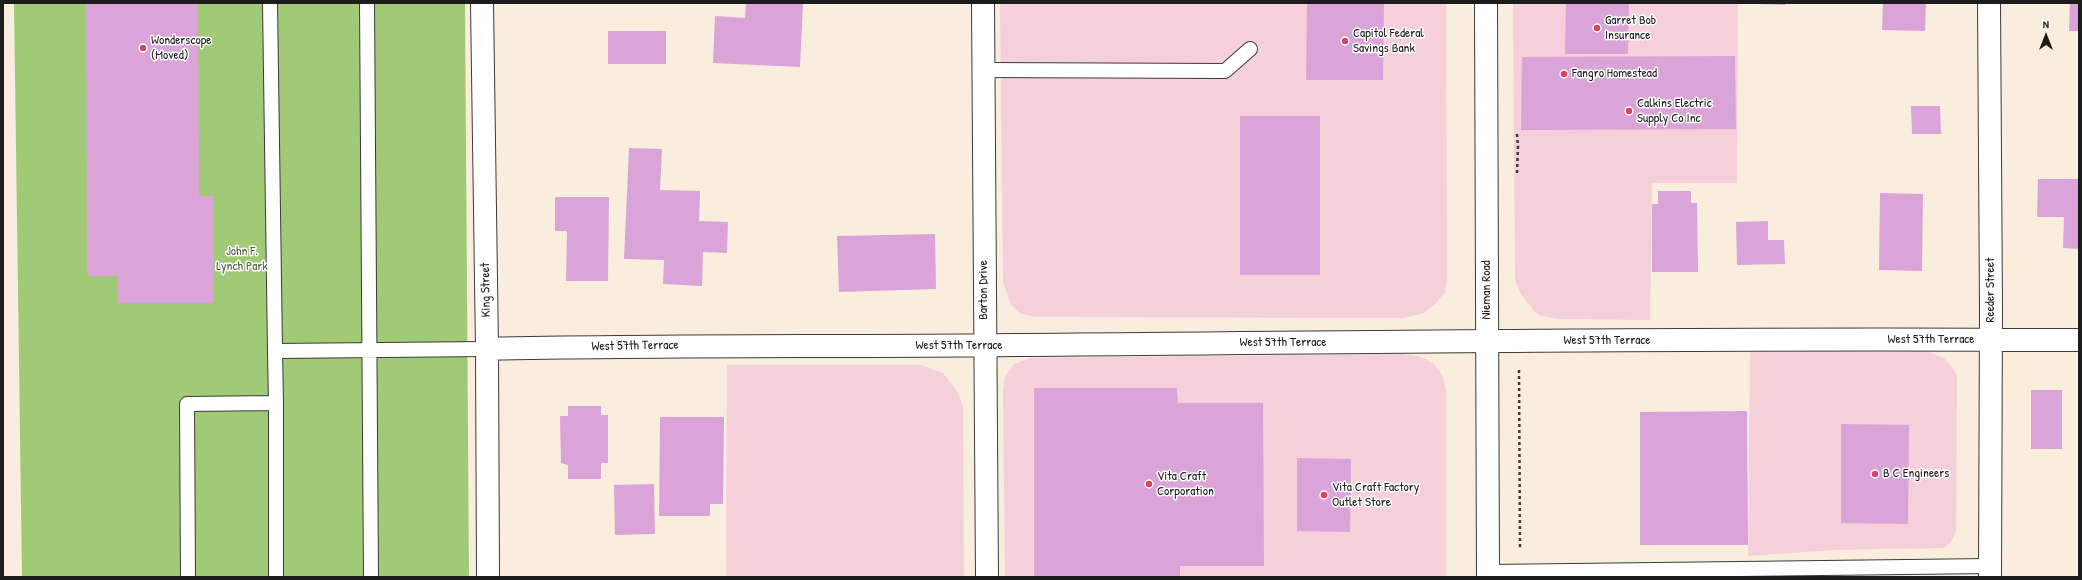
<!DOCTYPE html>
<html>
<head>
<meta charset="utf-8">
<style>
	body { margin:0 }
	#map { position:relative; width:2082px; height:580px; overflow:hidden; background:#f9edde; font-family:"Patrick Hand",sans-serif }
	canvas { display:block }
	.frame { position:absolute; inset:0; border:4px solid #1c1c1c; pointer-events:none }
	.north { position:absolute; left:2026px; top:16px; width:40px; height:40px; -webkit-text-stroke:3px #fff; paint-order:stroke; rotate:0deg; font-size:11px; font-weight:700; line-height:16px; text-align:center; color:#1c1c1c }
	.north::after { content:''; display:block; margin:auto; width:14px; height:18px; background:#1c1c1c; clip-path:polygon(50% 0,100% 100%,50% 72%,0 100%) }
</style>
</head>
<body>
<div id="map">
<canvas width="2082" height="580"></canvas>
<div class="frame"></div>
<div class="north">N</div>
</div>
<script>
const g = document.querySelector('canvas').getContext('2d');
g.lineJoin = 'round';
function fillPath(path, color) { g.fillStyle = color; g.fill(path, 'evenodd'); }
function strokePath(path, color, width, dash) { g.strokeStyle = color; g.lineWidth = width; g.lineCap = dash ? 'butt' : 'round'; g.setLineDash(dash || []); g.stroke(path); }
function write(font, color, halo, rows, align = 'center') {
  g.font = font + ' "Patrick Hand",sans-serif'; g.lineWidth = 3; g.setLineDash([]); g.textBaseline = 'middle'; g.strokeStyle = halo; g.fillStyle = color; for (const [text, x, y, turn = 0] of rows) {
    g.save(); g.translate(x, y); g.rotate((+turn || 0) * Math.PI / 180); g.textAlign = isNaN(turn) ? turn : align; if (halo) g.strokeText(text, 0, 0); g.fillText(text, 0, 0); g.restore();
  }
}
fillPath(new Path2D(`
	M1000,3H1446L1447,278L1445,292L1435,304L1424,313L1403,318L1034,317L1020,313L1011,305L1003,282Z
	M1513,3H1738L1737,183H1652L1650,320L1559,319L1541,316L1534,311L1521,294L1515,280Z
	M1926,351L1944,358L1957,374L1956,532L1950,543L1944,548L1835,550L1748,556L1750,352Z
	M1401,354L1417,356L1426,359L1434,364L1443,377L1446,390V577H1005L1003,390L1005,377L1014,364L1030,358Z
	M727,365H921L943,373L957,391L963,406L964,577H726Z`), '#f5cfd9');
fillPath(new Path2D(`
	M14,3H465L469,577H22Z`), '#a0ca76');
fillPath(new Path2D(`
	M86,3H198L199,196H214V303H118V276H87Z
	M746,3H803L800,67L713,63L715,16L745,18Z
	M1307,3H1384L1383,80H1306Z
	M1566,3H1629L1628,54H1565Z
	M1730,3H1785V5Z
	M1883,3H1926L1925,31L1882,30Z
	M2070,3H2079V31H2069Z
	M608,31H666V64H608Z
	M1735,56L1736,129L1521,130L1522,57Z
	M1911,106H1940L1941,134H1912Z
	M1240,116H1320V275H1240Z
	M629,148L662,149L660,190L700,191L699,221L728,222L727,253L703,252L702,286L663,284L664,260L624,259Z
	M2038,179H2079V249L2063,248L2064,217H2037Z
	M1658,191H1691V203H1697L1698,272H1652V204H1658Z
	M1880,193L1923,194L1922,271L1879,270Z
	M555,197H609L608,281H566L567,231H555Z
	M1768,221V240H1784L1785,264L1737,265L1736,222Z
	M935,234L936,289L839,292L837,236Z
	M1034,388H1177L1178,403H1263L1264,566H1180V577H1034Z
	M2031,390H2062V449H2031Z
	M568,406H601V415H608V463H601V479H568V465L561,463L560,416H568Z
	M1747,411L1748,545H1640V412Z
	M660,417H724L723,504H710V516H659Z
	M1841,424L1909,425L1908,524L1841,523Z
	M1297,458L1351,459L1350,532L1297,531Z
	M654,484L655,534L615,535L614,485Z`), '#daa4d8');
const lane = new Path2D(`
	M270,3L275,351
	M367,3L371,577
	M983,70L1225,71L1250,49
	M276,403L275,351L487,349
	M1488,572L1990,566
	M188,577L187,404L276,403V577`);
const street = new Path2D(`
	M482,3L487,349L488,577
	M983,3L987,577
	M1989,3L1991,309L1990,577
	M487,349C663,345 839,347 1015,345C1370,342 1724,338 2079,340`);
const secondary = new Path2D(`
	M1486,3L1488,577`);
strokePath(lane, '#3d3b39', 16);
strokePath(street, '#3d3b39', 24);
strokePath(secondary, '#3d3b39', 24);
strokePath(new Path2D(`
	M1517,134L1518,147L1517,173
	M1519,370L1520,547`), '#3d3b39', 2.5, [3, 3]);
strokePath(lane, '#fff', 14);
strokePath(street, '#fff', 22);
strokePath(secondary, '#fff', 22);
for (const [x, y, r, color] of [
	[1597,28,4,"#d1495b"],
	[1345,41,4,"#d1495b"],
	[143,48,4,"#d1495b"],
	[1564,74,4,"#d1495b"],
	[1629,111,4,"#d1495b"],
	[1875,474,4,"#d1495b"],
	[1149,484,4,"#d1495b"],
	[1324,495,4,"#d1495b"]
]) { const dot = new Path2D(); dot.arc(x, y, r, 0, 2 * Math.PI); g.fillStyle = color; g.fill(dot); strokePath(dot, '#fff', 1.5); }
write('13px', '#1c1c1c', '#fff', [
	["Garret Bob",1605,21],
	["Insurance",1605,36],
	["Capitol Federal",1353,34],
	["Savings Bank",1353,49],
	["Wonderscope",151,41],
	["(Moved)",151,56],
	["Fangro Homestead",1572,74],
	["Calkins Electric",1637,104],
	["Supply Co Inc",1637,119],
	["B C Engineers",1883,474],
	["Vita Craft",1157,477],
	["Corporation",1157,492],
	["Vita Craft Factory",1332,488],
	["Outlet Store",1332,503]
], 'left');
write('13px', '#516240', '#fff', [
	["John F.",242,252],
	["Lynch Park",242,267]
]);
write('13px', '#1c1c1c', '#fff', [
	["King Street",486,290,-91],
	["Barton Drive",984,290,-90],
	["Nieman Road",1487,290,-90],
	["Reeder Street",1991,290,-90],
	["West 57th Terrace",1931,340],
	["West 57th Terrace",1607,341],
	["West 57th Terrace",1283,343],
	["West 57th Terrace",635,346,-1],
	["West 57th Terrace",959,346]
]);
</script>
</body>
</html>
